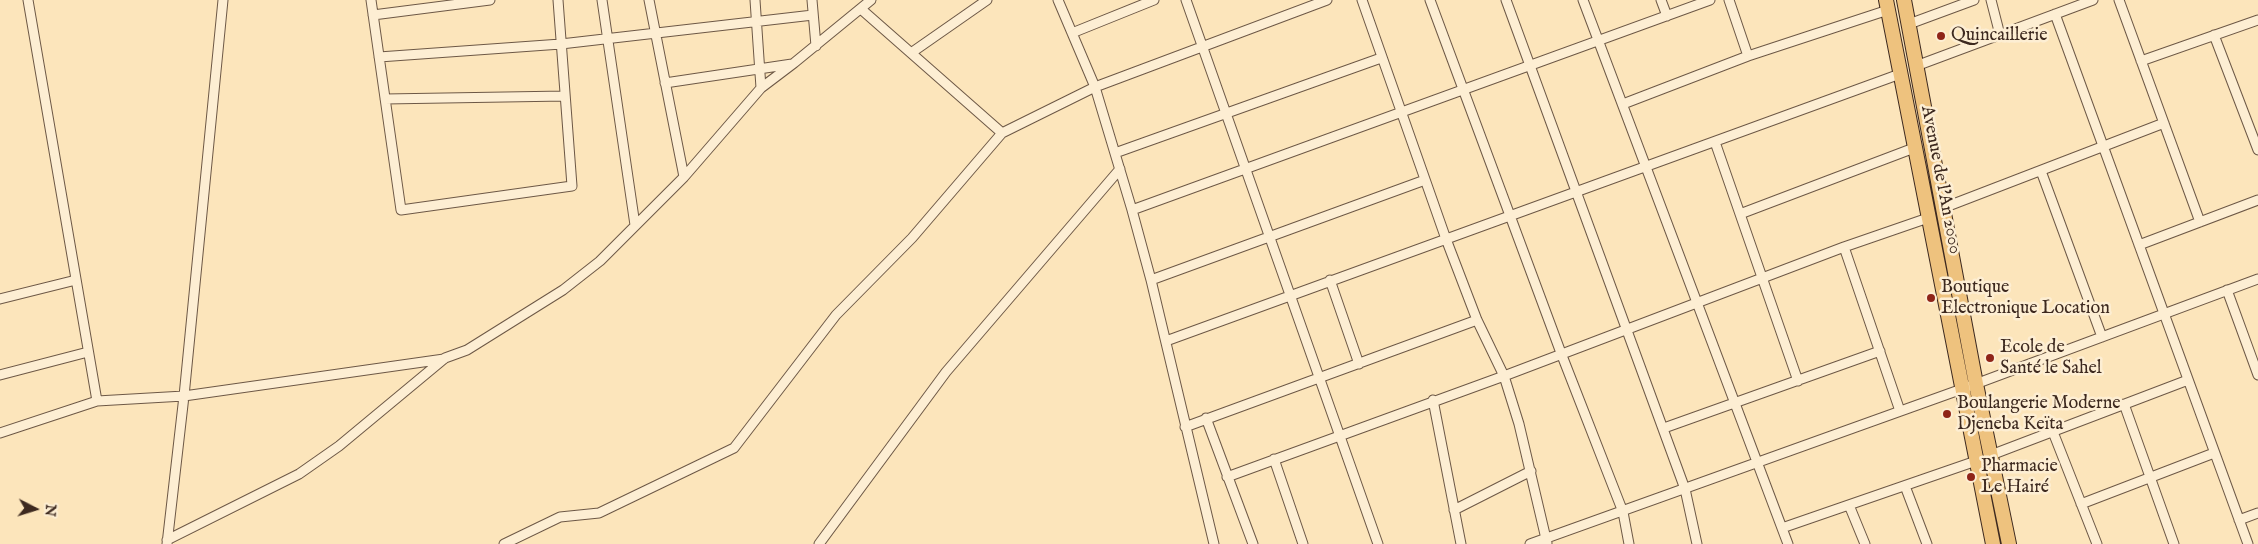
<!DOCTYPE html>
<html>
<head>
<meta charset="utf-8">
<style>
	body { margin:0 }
	#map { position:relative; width:2258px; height:544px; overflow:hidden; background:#fce5bb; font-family:"IM FELL English",serif }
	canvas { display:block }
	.north { position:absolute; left:10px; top:484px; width:50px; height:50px; -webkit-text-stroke:4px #fdeed3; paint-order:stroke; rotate:95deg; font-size:14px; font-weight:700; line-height:20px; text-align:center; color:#3d291f }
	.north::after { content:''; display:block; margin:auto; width:18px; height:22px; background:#3d291f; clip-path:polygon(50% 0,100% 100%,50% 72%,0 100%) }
</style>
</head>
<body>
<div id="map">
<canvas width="2258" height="544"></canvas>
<div class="north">N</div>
</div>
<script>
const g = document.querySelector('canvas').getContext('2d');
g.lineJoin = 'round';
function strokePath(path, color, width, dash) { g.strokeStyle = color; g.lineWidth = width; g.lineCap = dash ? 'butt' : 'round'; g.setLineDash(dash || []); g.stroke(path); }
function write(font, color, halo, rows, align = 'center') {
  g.font = font + ' "IM FELL English",serif'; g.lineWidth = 5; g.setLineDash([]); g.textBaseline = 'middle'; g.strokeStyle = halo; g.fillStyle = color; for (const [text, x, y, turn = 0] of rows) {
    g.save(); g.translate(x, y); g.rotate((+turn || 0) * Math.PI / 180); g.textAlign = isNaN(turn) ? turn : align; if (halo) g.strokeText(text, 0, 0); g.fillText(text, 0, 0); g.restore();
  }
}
const street = new Path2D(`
	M28,0L97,401
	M371,0L401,210L572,186L558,0
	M602,0L635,225
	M649,0L684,177
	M755,0L761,88
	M812,0L816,46
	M1058,0L1095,87L1132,210L1151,280L1214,544
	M1186,0L1378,544
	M1362,0L1446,239L1477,320L1504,376L1519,424L1547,543
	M1430,0L1561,353L1623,512L1629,544
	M1506,0L1685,489L1697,544
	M1583,0L1788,544
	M1661,0L1667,16
	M1729,0L1748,56
	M1991,0L2000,35
	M2119,0L2200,222
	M861,9L1002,133
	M2055,14L2248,544
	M373,15L490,0
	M1909,24L1974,0
	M1072,33L1154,0
	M2214,35L2258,150
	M911,53L987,0
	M379,57L561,44L813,15
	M2141,61L2258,20
	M1916,66L2093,0
	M665,83L792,64
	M385,99L565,96
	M1623,104L1748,56L1888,10
	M1715,142L1798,381
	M1115,153L1381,58
	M2041,171L2102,337
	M1943,208L2164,123
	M1132,210L1710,0
	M1740,214L1914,148
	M2139,245L2258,200
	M1844,247L1900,411
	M1151,280L1425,180
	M1330,280L1359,364
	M2227,290L2258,375
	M0,299L76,280
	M1166,341L1900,74
	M0,375L88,352
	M1433,400L1461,544
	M2124,404L2174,544
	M1206,418L1253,544
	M1185,427L1477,320
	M1664,428L1880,351
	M2053,432L2097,544
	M0,433L97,401L184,396L444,359
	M1991,455L2188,380
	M1274,459L1303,544
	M1227,477L1504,376L1844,247L1928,218
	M1905,486L1927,544
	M2081,504L2214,453
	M1849,505L1865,544
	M1454,510L1531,471
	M2239,520L2258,513
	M1782,528L1976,461
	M167,540L299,474L339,446L445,358L467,350L563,290L600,261L684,177L761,88L794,63L871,0
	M167,544L184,396L223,0
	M504,544L560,517L599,513L734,448L836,315L912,238L1002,133L1095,87L1327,0
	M819,544L946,372L1120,169
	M1530,544L1962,389L2258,279`);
const primary = new Path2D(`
	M1886,0L1993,544
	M1904,0L1976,384L2009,544`);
strokePath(street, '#6d5846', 11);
strokePath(primary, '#3d291f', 16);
strokePath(street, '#fdeed3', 9);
strokePath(primary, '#eec27e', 14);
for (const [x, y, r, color] of [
	[1941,36,5,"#8f2418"],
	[1931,298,5,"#8f2418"],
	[1990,358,5,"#8f2418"],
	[1947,414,5,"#8f2418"],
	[1971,477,5,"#8f2418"]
]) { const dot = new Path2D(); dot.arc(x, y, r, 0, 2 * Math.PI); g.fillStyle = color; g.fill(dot); strokePath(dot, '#fdeed3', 2); }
write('18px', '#3d291f', '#fdeed3', [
	["Quincaillerie",1951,36],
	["Boutique",1941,288],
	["Electronique Location",1941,309],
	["Ecole de",2000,348],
	["Santé le Sahel",2000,369],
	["Boulangerie Moderne",1957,404],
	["Djeneba Keïta",1957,425],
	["Pharmacie",1981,467],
	["Le Hairé",1981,488]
], 'left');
write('18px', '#3d291f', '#fdeed3', [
	["Avenue de l'An 2000",1940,180,79]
]);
</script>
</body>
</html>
